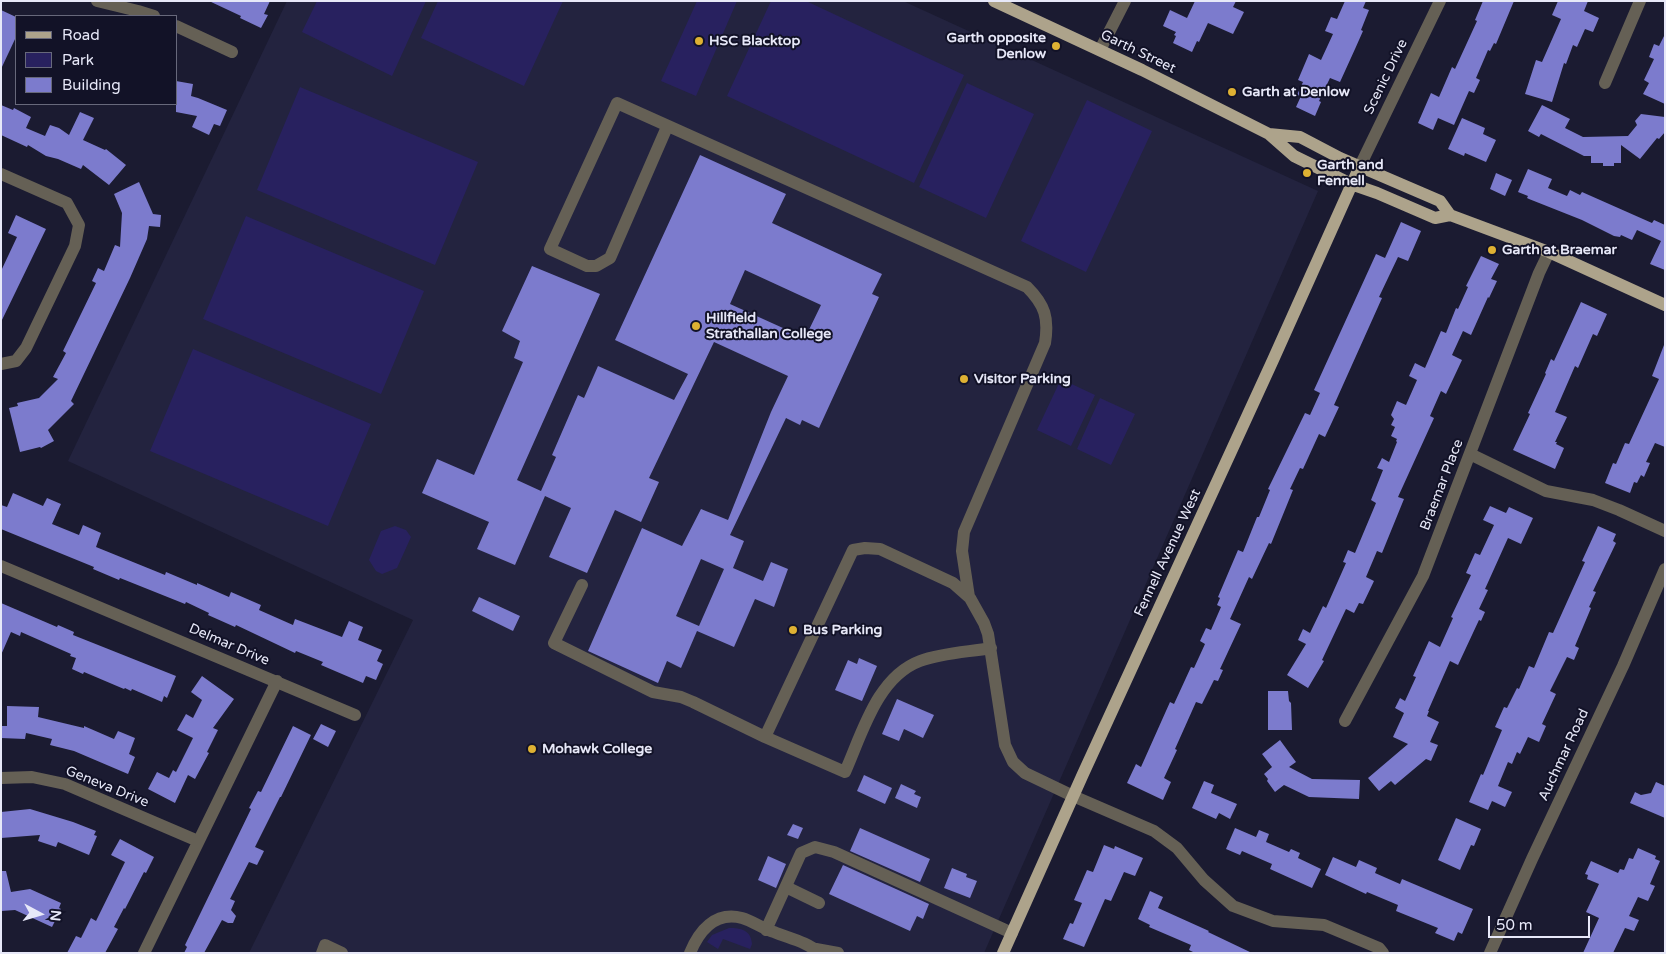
<!DOCTYPE html>
<html>
<head>
<meta charset="utf-8">
<style>
	body { margin:0 }
	#map { position:relative; width:1666px; height:954px; overflow:hidden; background:#1b1b31; font-family:"Varela Round",sans-serif }
	canvas { display:block }
	.frame { position:absolute; inset:0; border:2px solid #e7e8f8; pointer-events:none }
	.legend { position:absolute; left:15px; top:15px; width:162px; height:90px; box-sizing:border-box; background:#121227; border:1px solid #67687b; margin:0; padding:6px 9px; list-style:none; font-size:15px; color:#e7e8f8 }
	.legend li { display:flex; align-items:center; gap:10px; height:25px }
	.legend b { width:25px; border:1px solid #67687b }
	.north { position:absolute; left:15px; top:889px; width:50px; height:50px; -webkit-text-stroke:4px #121227; paint-order:stroke; rotate:96deg; font-size:14px; font-weight:700; line-height:20px; text-align:center; color:#e7e8f8 }
	.north::after { content:''; display:block; margin:auto; width:18px; height:22px; background:#e7e8f8; clip-path:polygon(50% 0,100% 100%,50% 72%,0 100%) }
	.scale { position:absolute; left:1488px; top:916px; width:102px; height:22px; box-sizing:border-box; border:2px solid #e7e8f8; border-top:0; padding-left:6px; font-size:15px; line-height:18px; white-space:nowrap; color:#e7e8f8; -webkit-text-stroke:4px #121227; paint-order:stroke }
</style>
</head>
<body>
<div id="map">
<canvas width="1666" height="954"></canvas>
<div class="frame"></div>
<ul class="legend">
<li><b style="height:6px;background:#ada38b"></b>Road</li>
<li><b style="height:14px;background:#28215f"></b>Park</li>
<li><b style="height:14px;background:#7c7bcd"></b>Building</li>
</ul>
<div class="north">N</div>
<div class="scale">50 m</div>
</div>
<script>
const g = document.querySelector('canvas').getContext('2d');
g.lineJoin = 'round';
function fillPath(path, color) { g.fillStyle = color; g.fill(path, 'evenodd'); }
function strokePath(path, color, width, dash) { g.strokeStyle = color; g.lineWidth = width; g.lineCap = dash ? 'butt' : 'round'; g.setLineDash(dash || []); g.stroke(path); }
function write(font, color, halo, rows, align = 'center') {
  g.font = font + ' "Varela Round",sans-serif'; g.lineWidth = 4; g.setLineDash([]); g.textBaseline = 'middle'; g.strokeStyle = halo; g.fillStyle = color; for (const [text, x, y, turn = 0] of rows) {
    g.save(); g.translate(x, y); g.rotate((+turn || 0) * Math.PI / 180); g.textAlign = isNaN(turn) ? turn : align; if (halo) g.strokeText(text, 0, 0); g.fillText(text, 0, 0); g.restore();
  }
}
fillPath(new Path2D(`
	M287,1H903L1318,191L984,953H249L413,620L68,461Z`), '#23233f');
fillPath(new Path2D(`
	M317,1H426L392,76L302,32Z
	M438,1H563L524,86L421,38Z
	M697,1H737L696,96L661,81Z
	M771,1H806L964,75L914,183L727,96Z
	M967,83L1034,114L986,218L919,187Z
	M300,87L478,162L435,265L257,190Z
	M1087,100L1152,131L1086,272L1021,241Z
	M246,216L424,291L381,394L203,319Z
	M193,349L371,424L328,526L150,451Z
	M1061,379L1095,395L1071,446L1037,430Z
	M1100,398L1135,414L1111,465L1077,449Z
	M395,526L406,530L411,537L397,568L382,574L376,571L369,560L381,531Z
	M729,928C741,928 751,930 752,944L750,949L723,939L718,949L707,942L712,935Z`), '#28215f');
fillPath(new Path2D(`
	M209,1H270L264,14L268,15L261,28L240,18L241,16Z
	M1195,1H1236L1233,7L1244,12L1233,34L1208,23L1199,42L1197,41L1192,52L1173,43L1176,36L1174,35L1176,32L1163,26L1170,10L1187,18Z
	M1345,1H1366L1363,8L1369,10L1361,30L1363,31L1355,49L1340,82L1330,78L1319,101L1321,102L1315,116L1296,107L1301,96L1297,95L1303,82L1298,80L1309,54L1321,60L1333,34L1325,31L1331,17L1337,19Z
	M1483,1H1514L1496,44L1494,43L1490,51L1488,50L1476,78L1480,80L1474,93L1469,91L1454,125L1438,118L1433,130L1418,123L1431,93L1439,97L1452,67L1455,69L1477,21L1475,20Z
	M1558,1H1588L1584,11L1599,18L1593,32L1585,29L1577,47L1573,45L1566,64L1564,63L1552,102L1525,94L1536,60L1542,62L1561,19L1552,15Z
	M1,10L16,17V37L1,69Z
	M1665,34V104L1643,94L1649,83L1644,80L1654,59L1649,57L1654,44L1659,46Z
	M176,81L193,84L191,96L198,98L227,110L220,126L214,124L209,135L192,127L197,116L176,112Z
	M1,105L13,110L14,108L31,117L26,128L45,136L50,125L59,128L69,135L80,112L94,118L83,140L105,150L106,149L126,165L109,185L83,165L81,169L58,159L46,156L28,145L27,147L1,135Z
	M1542,105L1570,119L1565,128L1583,137L1628,136L1637,125L1635,121L1641,114L1665,117V132L1659,139L1657,138L1640,159L1621,145V163H1614V166H1603V163H1591V156H1584L1541,134L1539,137L1528,131Z
	M1462,118L1485,128L1483,134L1496,140L1486,162L1465,153L1464,156L1448,149Z
	M700,155L786,194L772,223L882,274L872,294L879,297L819,428L802,420L800,425L786,418L730,535L744,541L733,568L763,581L771,562L788,569L774,607L755,599L734,647L697,631L681,668L667,661L658,683L588,651L642,528L682,546L701,509L728,520L771,412L788,376L714,342L649,478L659,482L641,522L615,510L587,573L549,557L571,508L545,496L515,565L477,549L489,522L422,493L437,459L474,475L523,362L514,358L520,341L502,331L532,266L600,294L517,480L541,491L556,457L552,455L578,395L584,398L598,366L674,400L688,374L615,340ZM745,270L821,305L805,338L730,304ZM701,559L724,569L699,626L676,616Z
	M1528,169L1552,179L1548,188L1567,196L1570,190L1580,195L1582,192L1652,223L1654,220L1665,225V270L1650,264L1661,241L1637,230L1632,240L1621,235L1620,237L1614,236L1582,220L1529,199L1527,198L1528,196L1518,192Z
	M1496,173L1512,180L1505,196L1490,189Z
	M139,182L153,214L161,215L160,227L149,226L147,239L130,278L71,401L74,404L48,430L54,441L41,448L40,447L20,452L9,408L18,406L17,403L39,398L58,379L53,377L66,353L63,351L96,283L92,281L98,268L104,271L115,245L120,247L122,213L114,194Z
	M16,215L46,229L1,322V271L17,237L8,233Z
	M1401,222L1421,231L1408,261L1398,257L1379,297L1382,298L1334,405L1339,407L1325,437L1319,434L1303,469L1300,468L1290,489L1293,490L1271,544L1269,543L1252,579L1249,577L1230,619L1241,624L1220,669L1223,670L1218,681L1214,680L1202,704L1196,702L1175,749L1177,750L1164,778L1171,782L1163,800L1127,783L1136,764L1141,767L1170,702L1174,704L1191,667L1194,668L1205,644L1200,641L1206,628L1211,630L1221,607L1217,605L1220,598L1218,597L1238,550L1243,552L1257,517H1259L1270,490L1268,489L1305,413L1310,415L1320,393L1314,390L1376,254L1385,258Z
	M1481,256L1499,264L1491,279L1497,281L1489,298L1488,297L1471,335L1463,331L1452,355L1462,360L1446,394L1441,391L1430,416L1434,418L1398,497L1404,499L1382,553L1377,551L1366,577L1374,581L1363,604L1359,603L1354,613L1346,609L1322,660L1324,661L1308,688L1287,675L1306,644L1298,640L1303,629L1310,633L1323,606L1326,608L1346,563L1343,562L1348,550L1355,553L1376,503L1371,500L1383,470L1377,468L1382,458L1389,462L1397,442L1396,441L1397,439L1391,436L1395,427L1391,425L1394,419L1391,415L1397,401L1406,405L1417,380L1409,376L1415,363L1425,368L1441,331L1446,333L1456,308L1458,309L1468,287L1466,286Z
	M1581,302L1607,314L1597,336L1593,334L1578,368L1575,366L1555,412L1567,417L1555,442H1557L1556,444L1564,448L1555,469L1513,450L1530,414L1528,413L1546,374L1545,373L1551,359L1554,361Z
	M1664,345L1665,447L1655,443L1646,462L1650,463L1644,477L1641,475L1637,483L1634,482L1630,493L1605,483L1613,463L1616,464L1625,443L1629,444L1659,379L1652,376Z
	M13,493L43,506L47,498L61,504L52,524L79,535L83,525L101,533L96,547L165,575L166,572L197,585V583L229,597L231,592L261,605L259,610L293,625L295,619L342,637L349,621L363,627L358,640L382,650L377,661L383,664L376,680L366,676L363,683L321,665L323,662L296,651L295,653L236,625L235,627L208,615L209,613L186,602L185,604L120,578L119,580L93,569L94,567L1,529V505L7,507Z
	M1490,506L1506,513L1509,507L1533,518L1521,544L1508,538L1485,589L1488,590L1479,609L1485,612L1481,621L1479,620L1458,665L1450,661L1428,711H1429L1427,716L1439,722L1430,742L1438,745L1431,761L1426,759L1395,785L1391,781L1379,791L1368,778L1408,744L1393,737L1404,713L1395,708L1400,698L1405,701L1416,677L1413,676L1429,641L1440,647L1453,618L1451,617L1471,575L1466,573L1475,553L1480,555L1494,525L1483,520Z
	M1598,526L1616,534L1613,541L1616,543L1593,591L1596,592L1589,607L1591,608L1575,646L1579,648L1574,660L1567,657L1550,691L1556,694L1542,724L1546,726L1539,742L1528,737L1520,754L1517,752L1512,764L1508,762L1498,786L1512,792L1505,807L1492,801L1488,810L1469,802L1481,774L1483,775L1502,730L1495,727L1504,707L1507,708L1517,688L1519,689L1529,666L1534,668L1549,632L1553,633L1585,562L1582,561Z
	M479,597L520,616L513,631L472,611Z
	M1,603L57,627L58,625L74,632L73,635L176,676L167,698L164,696L162,702L132,689L131,691L125,688L124,689L84,672L83,674L72,669L76,658L70,656L71,654L21,632L20,636L11,632L1,655Z
	M859,658L877,666L862,701L835,690L848,660L857,664Z
	M202,676L234,699L213,728L218,730L207,752L209,753L195,779L188,775L175,803L148,789L157,772L169,778L173,770L176,772L193,738L177,730L186,714L193,718L202,700L191,692Z
	M1268,691H1288L1289,701L1291,703L1292,730H1268Z
	M897,699L934,715L923,738L904,729L899,741L882,734Z
	M7,706L39,707L38,717L84,728V726L114,739L118,731L135,738L129,754L135,757L128,774L74,751L50,745L52,739L26,733L25,739L1,738V726H7Z
	M321,724L336,731L328,747L313,739Z
	M293,726L311,735L281,797H280L255,847L264,851L257,865L249,862L230,899L235,901L231,910L236,916L233,923H228L222,920L204,953H184L187,947L185,945L251,809L249,808L258,791L261,792Z
	M1280,740L1296,762L1289,767L1312,779L1360,780L1359,799L1309,797L1284,785L1275,792L1267,781L1268,779L1264,774L1272,767L1262,754Z
	M864,775L892,788L885,804L857,791Z
	M1204,781L1214,785L1211,793L1237,804L1230,819L1219,813L1216,819L1192,808Z
	M1656,782L1665,786V818L1630,803L1635,792L1641,795L1651,793Z
	M901,784L916,791L914,794L921,797L917,808L895,798Z
	M30,809L73,822L96,831L94,835L97,836L89,855L58,842L56,847L38,841L40,835L1,838V812Z
	M1456,818L1481,829L1474,846L1471,845L1460,870L1438,860Z
	M793,824L803,828L798,839L787,835Z
	M860,828L930,859L920,882L850,851Z
	M1235,828L1256,837L1259,830L1269,834L1266,842L1289,852L1291,849L1300,853L1298,858L1321,869L1312,888L1270,869L1272,864L1242,851L1240,855L1226,849Z
	M120,839L154,857L146,873L144,872L125,909L124,908L114,927L118,929L105,953H67L76,936L81,938L91,918L96,921L125,862L111,855Z
	M1104,845L1114,849L1115,846L1143,858L1135,876L1124,872L1111,901L1105,899L1084,947L1063,939L1070,923L1073,924L1082,903L1074,900L1087,870L1093,872Z
	M1638,848L1656,856L1655,859L1660,861L1650,884L1655,886L1648,901L1638,897L1629,916L1639,920L1634,931L1625,928L1613,953H1583L1599,918L1586,912L1599,884L1587,879L1588,875L1585,874L1591,861L1618,873L1620,869L1624,870L1629,858L1633,859Z
	M768,856L786,864L776,888L758,880Z
	M1333,857L1356,867L1359,860L1377,868L1375,873L1400,884L1402,879L1473,909L1462,934L1458,932L1454,941L1435,933L1438,928L1396,911L1398,905L1367,892L1366,894L1325,875Z
	M843,865L929,904L923,919L917,916L910,931L829,894Z
	M952,868L967,874L966,877L977,881L970,898L944,888Z
	M1,871H6L11,892L30,889L61,903L59,908L61,909L52,927L15,910L1,911Z
	M1150,891L1163,897L1158,908L1209,931L1208,932L1252,953H1195L1189,950L1191,945L1149,927L1150,925L1138,919Z`), '#7c7bcd');
strokePath(new Path2D(`
	M97,1L138,11L154,16
	M176,26L232,52
	M1100,50L1125,1
	M1605,83L1640,1
	M667,127L610,258L596,266H587L550,249L617,103L1027,287C1045,305 1049,318 1045,343L964,532L962,551L969,597
	M1360,166L1440,1
	M1,174L67,203L79,225L75,246L26,348L16,361L1,364
	M1470,454L1546,491L1593,500L1619,510L1665,531
	M1,566L355,715
	M582,585L554,643L653,692L681,697L693,702L765,737L845,772C862,734 877,677 920,661C942,653 968,652 991,648
	M1345,721L1423,576L1539,273L1549,252
	M765,737L853,550L865,548L880,549L953,583L970,598L984,623L988,634L1005,745L1013,762L1025,773L1073,796L1154,831L1177,848L1204,880L1233,906L1273,921L1324,925L1379,948L1383,953
	M1,778L32,777L65,784L198,841
	M786,887L819,903
	M766,930L801,853L815,847L834,852L1012,933
	M816,949L838,953
	M144,953L277,681
	M322,953L325,945L342,953
	M690,953C699,931 715,911 742,918C753,921 763,929 774,932C788,938 808,942 819,953
	M1490,953L1532,859L1623,666L1665,569`), '#656055', 12);
strokePath(new Path2D(`
	M994,1L1142,70L1269,134L1294,156L1351,184L1377,193L1435,218L1450,215L1549,252L1665,305
	M1269,134L1300,137L1340,158L1440,201L1450,215
	M1003,953L1083,774L1273,360L1360,166`), '#ada38b', 12);
for (const [x, y, r, color] of [
	[699,41,5,"#deb133"],
	[1056,46,5,"#deb133"],
	[1232,92,5,"#deb133"],
	[1307,173,5,"#deb133"],
	[1492,250,5,"#deb133"],
	[696,326,5,"#deb133"],
	[964,379,5,"#deb133"],
	[793,630,5,"#deb133"],
	[532,749,5,"#deb133"]
]) { const dot = new Path2D(); dot.arc(x, y, r, 0, 2 * Math.PI); g.fillStyle = color; g.fill(dot); strokePath(dot, '#121227', 2); }
write('bold 14px', '#e7e8f8', '#121227', [
	["Garth opposite",1046,38,"right"],
	["Denlow",1046,54,"right"],
	["HSC Blacktop",709,41],
	["Garth at Denlow",1242,92],
	["Garth and",1317,165],
	["Fennell",1317,181],
	["Garth at Braemar",1502,250],
	["Hillfield",706,318],
	["Strathallan College",706,334],
	["Visitor Parking",974,379],
	["Bus Parking",803,630],
	["Mohawk College",542,749]
], 'left');
write('14px', '#e7e8f8', '#121227', [
	["Garth Street",1138,52,26],
	["Scenic Drive",1386,77,-64],
	["Braemar Place",1442,485,-69],
	["Fennell Avenue West",1168,553,-65],
	["Delmar Drive",229,645,23],
	["Auchmar Road",1564,755,-65],
	["Geneva Drive",107,787,22]
]);
</script>
</body>
</html>
